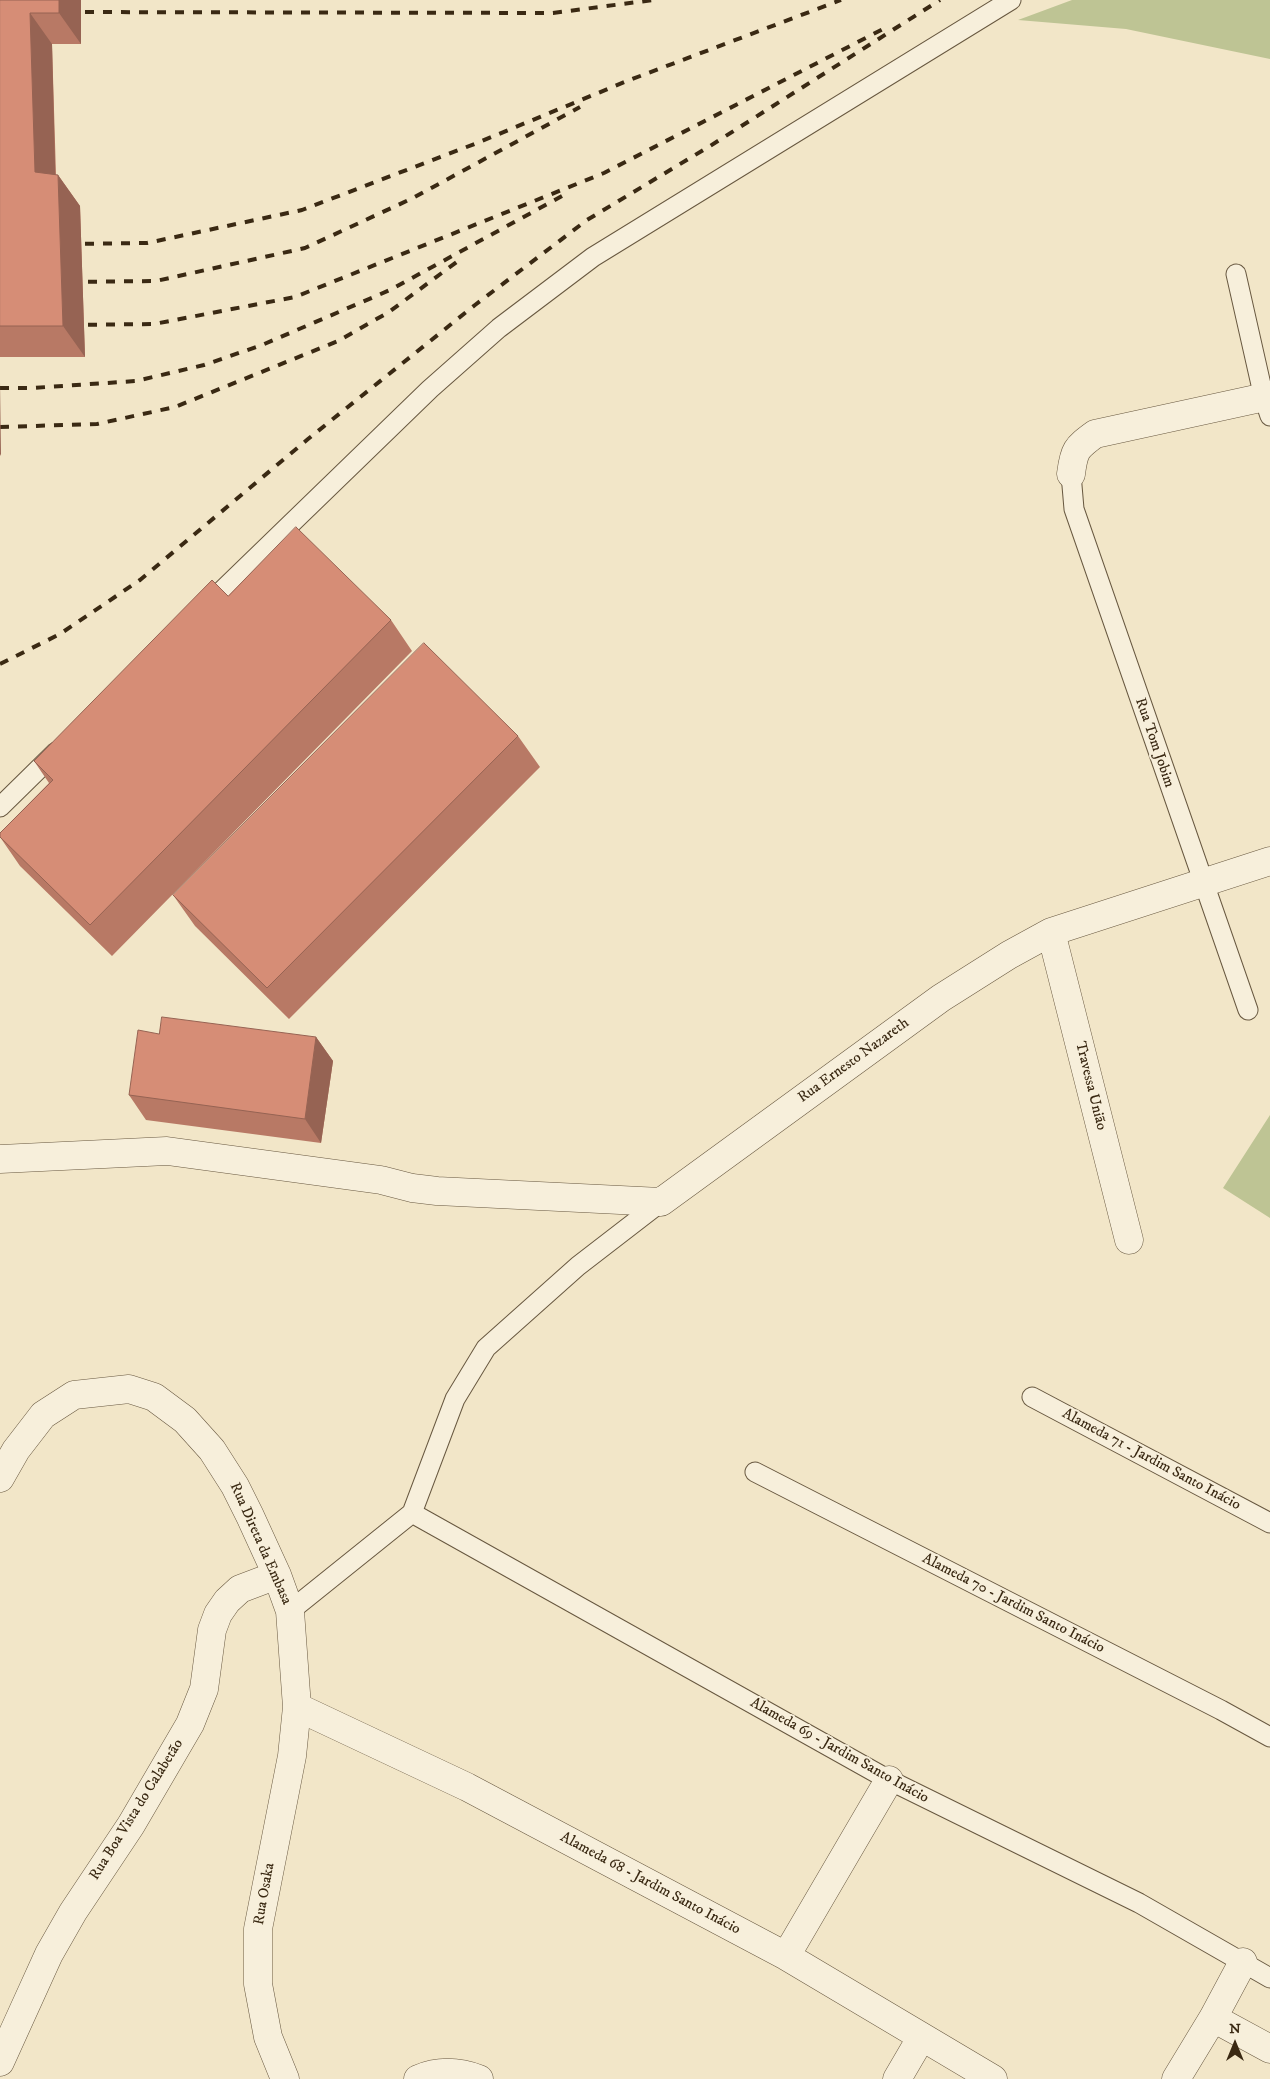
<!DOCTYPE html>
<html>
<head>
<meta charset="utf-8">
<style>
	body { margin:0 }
	#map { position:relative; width:1270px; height:2079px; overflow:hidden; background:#f2e6c8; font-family:"IM FELL DW Pica",serif }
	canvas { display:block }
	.north { position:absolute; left:1210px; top:2019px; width:50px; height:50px; -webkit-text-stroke:4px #f7efdb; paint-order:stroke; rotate:0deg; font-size:14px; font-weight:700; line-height:20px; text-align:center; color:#3a2913 }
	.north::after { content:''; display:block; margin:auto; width:18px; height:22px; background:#3a2913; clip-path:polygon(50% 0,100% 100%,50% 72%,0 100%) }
</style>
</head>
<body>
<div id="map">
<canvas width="1270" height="2079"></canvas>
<div class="north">N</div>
</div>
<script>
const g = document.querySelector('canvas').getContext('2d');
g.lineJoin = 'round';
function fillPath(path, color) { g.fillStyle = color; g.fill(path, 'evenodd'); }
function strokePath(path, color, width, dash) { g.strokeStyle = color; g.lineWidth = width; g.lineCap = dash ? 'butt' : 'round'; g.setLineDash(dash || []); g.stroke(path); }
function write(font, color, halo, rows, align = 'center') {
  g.font = font + ' "IM FELL DW Pica",serif'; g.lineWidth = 4; g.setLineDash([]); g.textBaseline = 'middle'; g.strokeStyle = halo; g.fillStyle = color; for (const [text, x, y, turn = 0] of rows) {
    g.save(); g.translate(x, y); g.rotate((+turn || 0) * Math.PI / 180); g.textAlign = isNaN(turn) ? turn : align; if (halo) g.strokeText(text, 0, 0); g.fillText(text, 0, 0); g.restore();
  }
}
fillPath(new Path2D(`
	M1072,0H1270V59L1126,29L1018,20Z
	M1270,1115V1218L1223,1188Z`), '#bec494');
const service = new Path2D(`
	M1236,274L1264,398L1270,416
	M1071,474L1074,509L1248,1010
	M205,607L430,389L499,328L593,257L1011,0
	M0,807L56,752
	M1032,1397L1270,1523
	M755,1472L1221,1710L1270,1737
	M412,1513L889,1780L1139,1903L1270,1978
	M290,1611L412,1513L455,1399L486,1348L578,1266L661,1202`);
const minor = new Path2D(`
	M1071,474C1074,450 1076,448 1095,434L1270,396
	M1051,932L1129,1240
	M0,1159L167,1151L381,1180L412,1188L437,1191L661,1202L941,998L1009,955L1051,932L1270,861
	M0,1478L16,1450L43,1415L74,1395L129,1389L154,1397L185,1420L212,1450L235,1486L250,1516L277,1575L290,1611L297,1707L292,1756L258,1929V1984L268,2037L285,2079
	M297,1707L467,1787L786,1956L993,2079
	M786,1956L889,1780
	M1213,2018L1270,2049
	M0,2062L49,1954L73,1912L131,1825L190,1724L204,1689L212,1630L218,1614L227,1601L240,1589L277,1575
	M418,2079C439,2070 458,2071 479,2079
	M897,2079L921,2038
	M1176,2079L1213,2018L1243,1962`);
strokePath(service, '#685840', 21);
strokePath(minor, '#685840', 29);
strokePath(service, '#f7efdb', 19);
strokePath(minor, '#f7efdb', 28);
strokePath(new Path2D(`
	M67,12L553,13L653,0
	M67,244L147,243L302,210L477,143L627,81L841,0
	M70,282L156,281L305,248L413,198L580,107
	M70,325L154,324L295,297L604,173L883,29
	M0,388H32L136,381L204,365L262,345L390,290L562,196
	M0,427L97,424L175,407L338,341L389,312L462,258
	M0,664L60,634L140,580L308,439L475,305L587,220L710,146L940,0`), '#3a2913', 4, [9, 9]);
fillPath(new Path2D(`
	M0,0H81V44H52L56,175H58L80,206L85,357H0Z
	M228,596L391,620L412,651L112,956L20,866L0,837V833L49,783L34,761Z
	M518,736L540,767L289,1019L195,926L173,895Z
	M159,1034L316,1037L333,1061L321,1143L146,1120L129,1095Z`), '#b87965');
fillPath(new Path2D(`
	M59,0H81V44L59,13Z
	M30,13L52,44L56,203L35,172Z
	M58,175L80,206L85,357L63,326Z
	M0,382L1,456L0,454Z
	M316,1037L333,1061L321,1143L305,1119Z`), '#966353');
const building = new Path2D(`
	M0,0H59V13H30L35,172L58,175L63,326H0Z
	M296,527L391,620L90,925L0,837V833L53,780L34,761L212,580L228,596Z
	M424,643L518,736L267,988L173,895Z
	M162,1017L316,1037L305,1119L129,1095L138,1030L159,1034Z`);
fillPath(building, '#d68d76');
strokePath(building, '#966353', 1);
write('15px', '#3a2913', '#f7efdb', [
	["Rua Tom Jobim",1154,743,71],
	["Rua Ernesto Nazareth",854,1061,-36],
	["Travessa União",1090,1086,76],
	["Alameda 71 - Jardim Santo Inácio",1151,1460,28],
	["Rua Direta da Embasa",260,1544,66],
	["Alameda 70 - Jardim Santo Inácio",1013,1604,27],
	["Alameda 69 - Jardim Santo Inácio",839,1751,29],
	["Rua Boa Vista do Calabetão",137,1810,-58],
	["Alameda 68 - Jardim Santo Inácio",650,1884,28],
	["Rua Osaka",265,1894,-80]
]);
</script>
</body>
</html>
